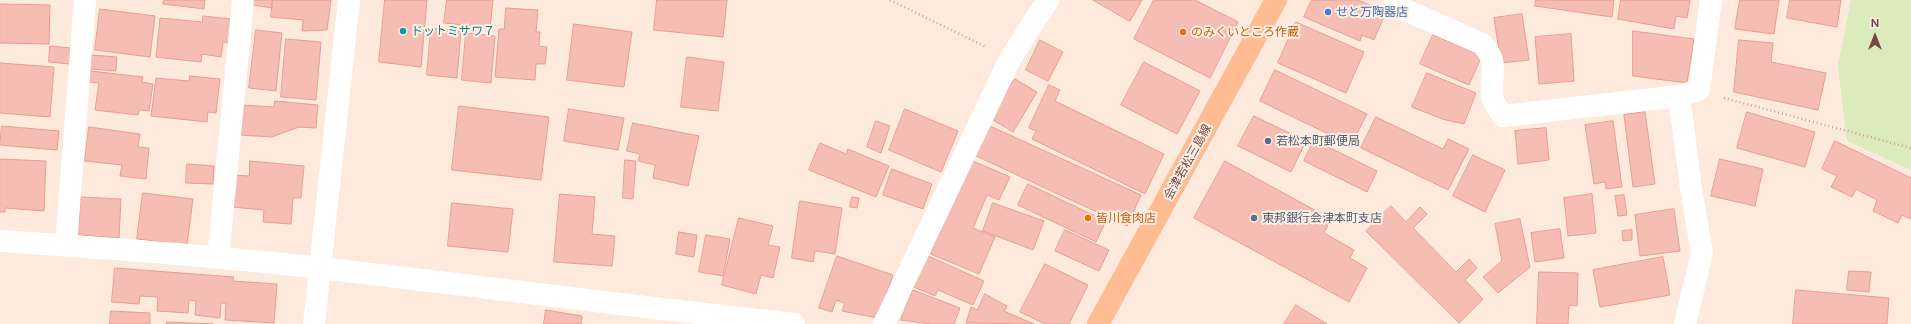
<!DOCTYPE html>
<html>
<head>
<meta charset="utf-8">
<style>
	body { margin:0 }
	#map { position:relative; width:1911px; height:324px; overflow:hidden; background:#fee9dd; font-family:Figtree,sans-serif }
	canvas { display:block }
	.north { position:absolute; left:1855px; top:16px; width:40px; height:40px; -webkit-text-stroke:3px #ffeee4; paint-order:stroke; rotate:0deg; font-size:11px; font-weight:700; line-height:16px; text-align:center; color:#744a44 }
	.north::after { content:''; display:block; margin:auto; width:14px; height:18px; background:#744a44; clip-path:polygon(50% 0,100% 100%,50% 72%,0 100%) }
</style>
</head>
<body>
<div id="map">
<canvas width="1911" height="324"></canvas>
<div class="north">N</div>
</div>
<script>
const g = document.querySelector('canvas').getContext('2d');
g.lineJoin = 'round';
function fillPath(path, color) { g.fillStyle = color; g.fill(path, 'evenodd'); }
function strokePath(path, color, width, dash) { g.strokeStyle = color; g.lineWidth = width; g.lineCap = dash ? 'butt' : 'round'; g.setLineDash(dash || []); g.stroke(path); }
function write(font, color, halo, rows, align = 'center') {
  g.font = font + ' Figtree,"Noto Sans JP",sans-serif'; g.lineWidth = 4; g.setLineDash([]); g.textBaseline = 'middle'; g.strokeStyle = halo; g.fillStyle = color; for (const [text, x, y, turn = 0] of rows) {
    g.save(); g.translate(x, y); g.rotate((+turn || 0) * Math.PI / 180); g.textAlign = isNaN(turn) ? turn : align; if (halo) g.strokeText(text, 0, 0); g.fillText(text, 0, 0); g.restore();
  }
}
fillPath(new Path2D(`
	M1851,0H1911V170L1847,141L1838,66Z`), '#dbebbb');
const building = new Path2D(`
	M164,0H205L204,9L163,4Z
	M253,0H272V8L252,5Z
	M273,0H331L327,30L302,31L303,20L271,17Z
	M385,0H427L421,67L379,62Z
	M447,0H493L490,28L444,23Z
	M657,0H727L723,37L654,30Z
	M1093,0H1142L1130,21Z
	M1154,0H1195L1238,22L1210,78L1134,39Z
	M1312,0H1358L1386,12L1374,40L1362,35L1360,41L1304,17Z
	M1536,0H1614L1612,17L1535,6Z
	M1621,0H1690L1687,18L1676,16L1674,29L1618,19Z
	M1740,0H1779L1774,34L1735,29Z
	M1790,0H1841L1837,27L1787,18Z
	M0,4L50,5L49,44L0,43Z
	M506,8L538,10L536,32H540L539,46L547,47L545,64H536L535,80L495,77L499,29H504Z
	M100,9L155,16L150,57L95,50Z
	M1522,14L1529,60L1501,63L1494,18Z
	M203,16L231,19L229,43L223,42L221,57L202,54L201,62L156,57L160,18L202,22Z
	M1296,22L1364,52L1346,93L1278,63Z
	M574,24L632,32L624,87L567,80Z
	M431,28L461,31L457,78L427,75Z
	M256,30L282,33L276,91L249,88Z
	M1633,31L1694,39L1687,83L1633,76Z
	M466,33L495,36L491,83L462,80Z
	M1571,34L1574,81L1539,84L1535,37Z
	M1433,35L1482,56L1469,85L1420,64Z
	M286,39L321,42L316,100L281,97Z
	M1040,40L1063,52L1048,81L1026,70Z
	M1739,40L1773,43L1771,62L1826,73L1818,110L1734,92Z
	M50,46L71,48L70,64L49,62Z
	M92,55L117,57L116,71L91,69Z
	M687,57L724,62L718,111L681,107Z
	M1144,62L1200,91L1177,134L1121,105Z
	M0,63L54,67L50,117L0,113Z
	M1275,70L1367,114L1351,145L1260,101Z
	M91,71L143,77L142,82L153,84L149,111L139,110L138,115L95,110L99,83L89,82Z
	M1427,73L1476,93L1464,124L1442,119L1412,107Z
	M190,76L220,79L216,113L208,112L207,122L151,116L156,78L189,81Z
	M1015,79L1037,92L1013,132L990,118Z
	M1049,85L1060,90L1055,101L1164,154L1145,194L1032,139L1036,131L1029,128Z
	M275,101L318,105L316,128L299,127L272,137L240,135L241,105L274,107Z
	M459,106L549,117L541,180L452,170Z
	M569,109L624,118L618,150L564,141Z
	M905,109L958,131L941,172L889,150Z
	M1645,112L1655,184L1633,187L1624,115Z
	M1747,112L1815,132L1805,167L1737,148Z
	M1254,116L1306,141L1291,172L1238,146Z
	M1376,117L1443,149L1448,139L1469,149L1448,190L1361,148Z
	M876,121L890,126L881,153L867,147Z
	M1613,121L1622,187L1606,189L1605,182L1594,184L1585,125Z
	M633,123L699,136L688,186L653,178L655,165L638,161L640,154L627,151Z
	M988,125L1141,195L1127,226L974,155Z
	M2,126L59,131L57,150L0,145Z
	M89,127L140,134L138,147L149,148L146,179L120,176L122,165L85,161Z
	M1546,128L1549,160L1518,164L1515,131Z
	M1314,140L1377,171L1367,192L1304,161Z
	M1835,141L1911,178V219L1902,215L1898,223L1873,211L1877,200L1856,189L1852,197L1831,187L1837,176L1822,169Z
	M820,143L846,154L848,149L889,166L876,197L809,170Z
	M1473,155L1505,170L1485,212L1453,196Z
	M0,159L46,161L44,211L5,208V212H0Z
	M1720,159L1763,169L1755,206L1711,196Z
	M625,160L636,161L633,199L623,198Z
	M971,160L1010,177L999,200L987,195L973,228L995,237L979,274L931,254Z
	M250,161L304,166L301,198H293L291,224L263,222L264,210L232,207L234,175L249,176Z
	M1225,161L1331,219L1324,233L1354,250L1350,258L1367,268L1349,302L1194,218Z
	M187,164L214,166L213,184L186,183Z
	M892,169L932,184L923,209L883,195Z
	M1028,184L1106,221L1096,242L1018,205Z
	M143,193L193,199L187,245L137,239Z
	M560,194L595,197L592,234L615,236L612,266L554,262Z
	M1592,194L1596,233L1568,236L1564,198Z
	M1624,195L1627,215L1618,216L1615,196Z
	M81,197L121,199L119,238L79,235Z
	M852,197L859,198L857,208L850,207Z
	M800,201L842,208L835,254L815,251L813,262L792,258Z
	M452,203L513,209L508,252L448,246Z
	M993,203L1044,221L1033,250L983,231Z
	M1391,206L1406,222L1420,207L1427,214L1413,228L1456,272L1469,259L1477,268L1465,280L1483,299L1459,323L1366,231Z
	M1674,209L1680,251L1640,256L1635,215Z
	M739,218L773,226L768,245L780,247L773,278L761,275L756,294L722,285Z
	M1520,219L1530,267L1498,293L1483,277L1502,261L1495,224Z
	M1560,229L1564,258L1535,262L1531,233Z
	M1065,230L1109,250L1099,271L1055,251Z
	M1632,230V240L1623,241L1622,231Z
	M679,232L697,235L694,257L676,254Z
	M706,235L730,239L723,276L699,272Z
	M837,256L893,275L878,318L842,311L845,303L836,300L832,312L819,308Z
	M928,256L984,281L973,305L938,290L935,296L914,287Z
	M1663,257L1670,295L1600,307L1593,270Z
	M1045,264L1088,285L1069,324H1045L1020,312Z
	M115,268L234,277L233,281L277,284L274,323L225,320L226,303H221L220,318L195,315L196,301L189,300L188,313L157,311L158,297L140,296L139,304L112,302Z
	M1849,271L1871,272L1869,292L1847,290Z
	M1539,272L1578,273L1577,306L1569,305L1568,324H1537Z
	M913,290L960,308L954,324H930L901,320Z
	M1796,290L1889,298L1887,324H1793Z
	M985,294L1007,306L1004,311L1034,324L966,323L971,307L977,310Z
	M1296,305L1327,324H1284Z
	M546,310L582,316L581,324H544Z
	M111,311L150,313V324H110Z
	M167,322L213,324H167Z`);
fillPath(building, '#f5bdb3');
strokePath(building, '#e89e92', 1);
strokePath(new Path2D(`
	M890,0L986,47
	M1724,98L1911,148`), '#d9a097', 2.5, [1, 3]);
strokePath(new Path2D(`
	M1395,0L1401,8L1482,44C1500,63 1490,75 1492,97C1493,103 1500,111 1503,116L1679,96
	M0,241C107,248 214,256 320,268C478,286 636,307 794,324
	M66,245L85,0
	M218,258L243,0
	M314,324L349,0
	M884,324L1010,59L1048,0
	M1685,324L1702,253L1691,189L1679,96L1699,90L1711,0`), '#fff', 22);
strokePath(new Path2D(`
	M1098,324L1276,0`), '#ffbc92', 22);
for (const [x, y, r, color] of [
	[1328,12,4,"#3f7fe0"],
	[403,31,4,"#0f9aa8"],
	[1183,32,4,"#e8710a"],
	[1268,141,4,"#5c6f8a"],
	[1088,218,4,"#e8710a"],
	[1254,218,4,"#5c6f8a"]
]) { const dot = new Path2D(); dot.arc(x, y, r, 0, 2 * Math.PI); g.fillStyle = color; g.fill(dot); strokePath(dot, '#ffeee4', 1.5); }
write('12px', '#366cbe', '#ffeee4', [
	["せと万陶器店",1336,12]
], 'left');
write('12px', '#0d838f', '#ffeee4', [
	["ドットミサワ７",411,31]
], 'left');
write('12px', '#c56008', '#ffeee4', [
	["のみくいところ作蔵",1191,32],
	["皆川食肉店",1096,218]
], 'left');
write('12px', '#4e5e75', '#ffeee4', [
	["若松本町郵便局",1276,141],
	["東邦銀行会津本町支店",1262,218]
], 'left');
write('12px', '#744a44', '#ffeee4', [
	["会津若松三島線",1188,162,-61]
]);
</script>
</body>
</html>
